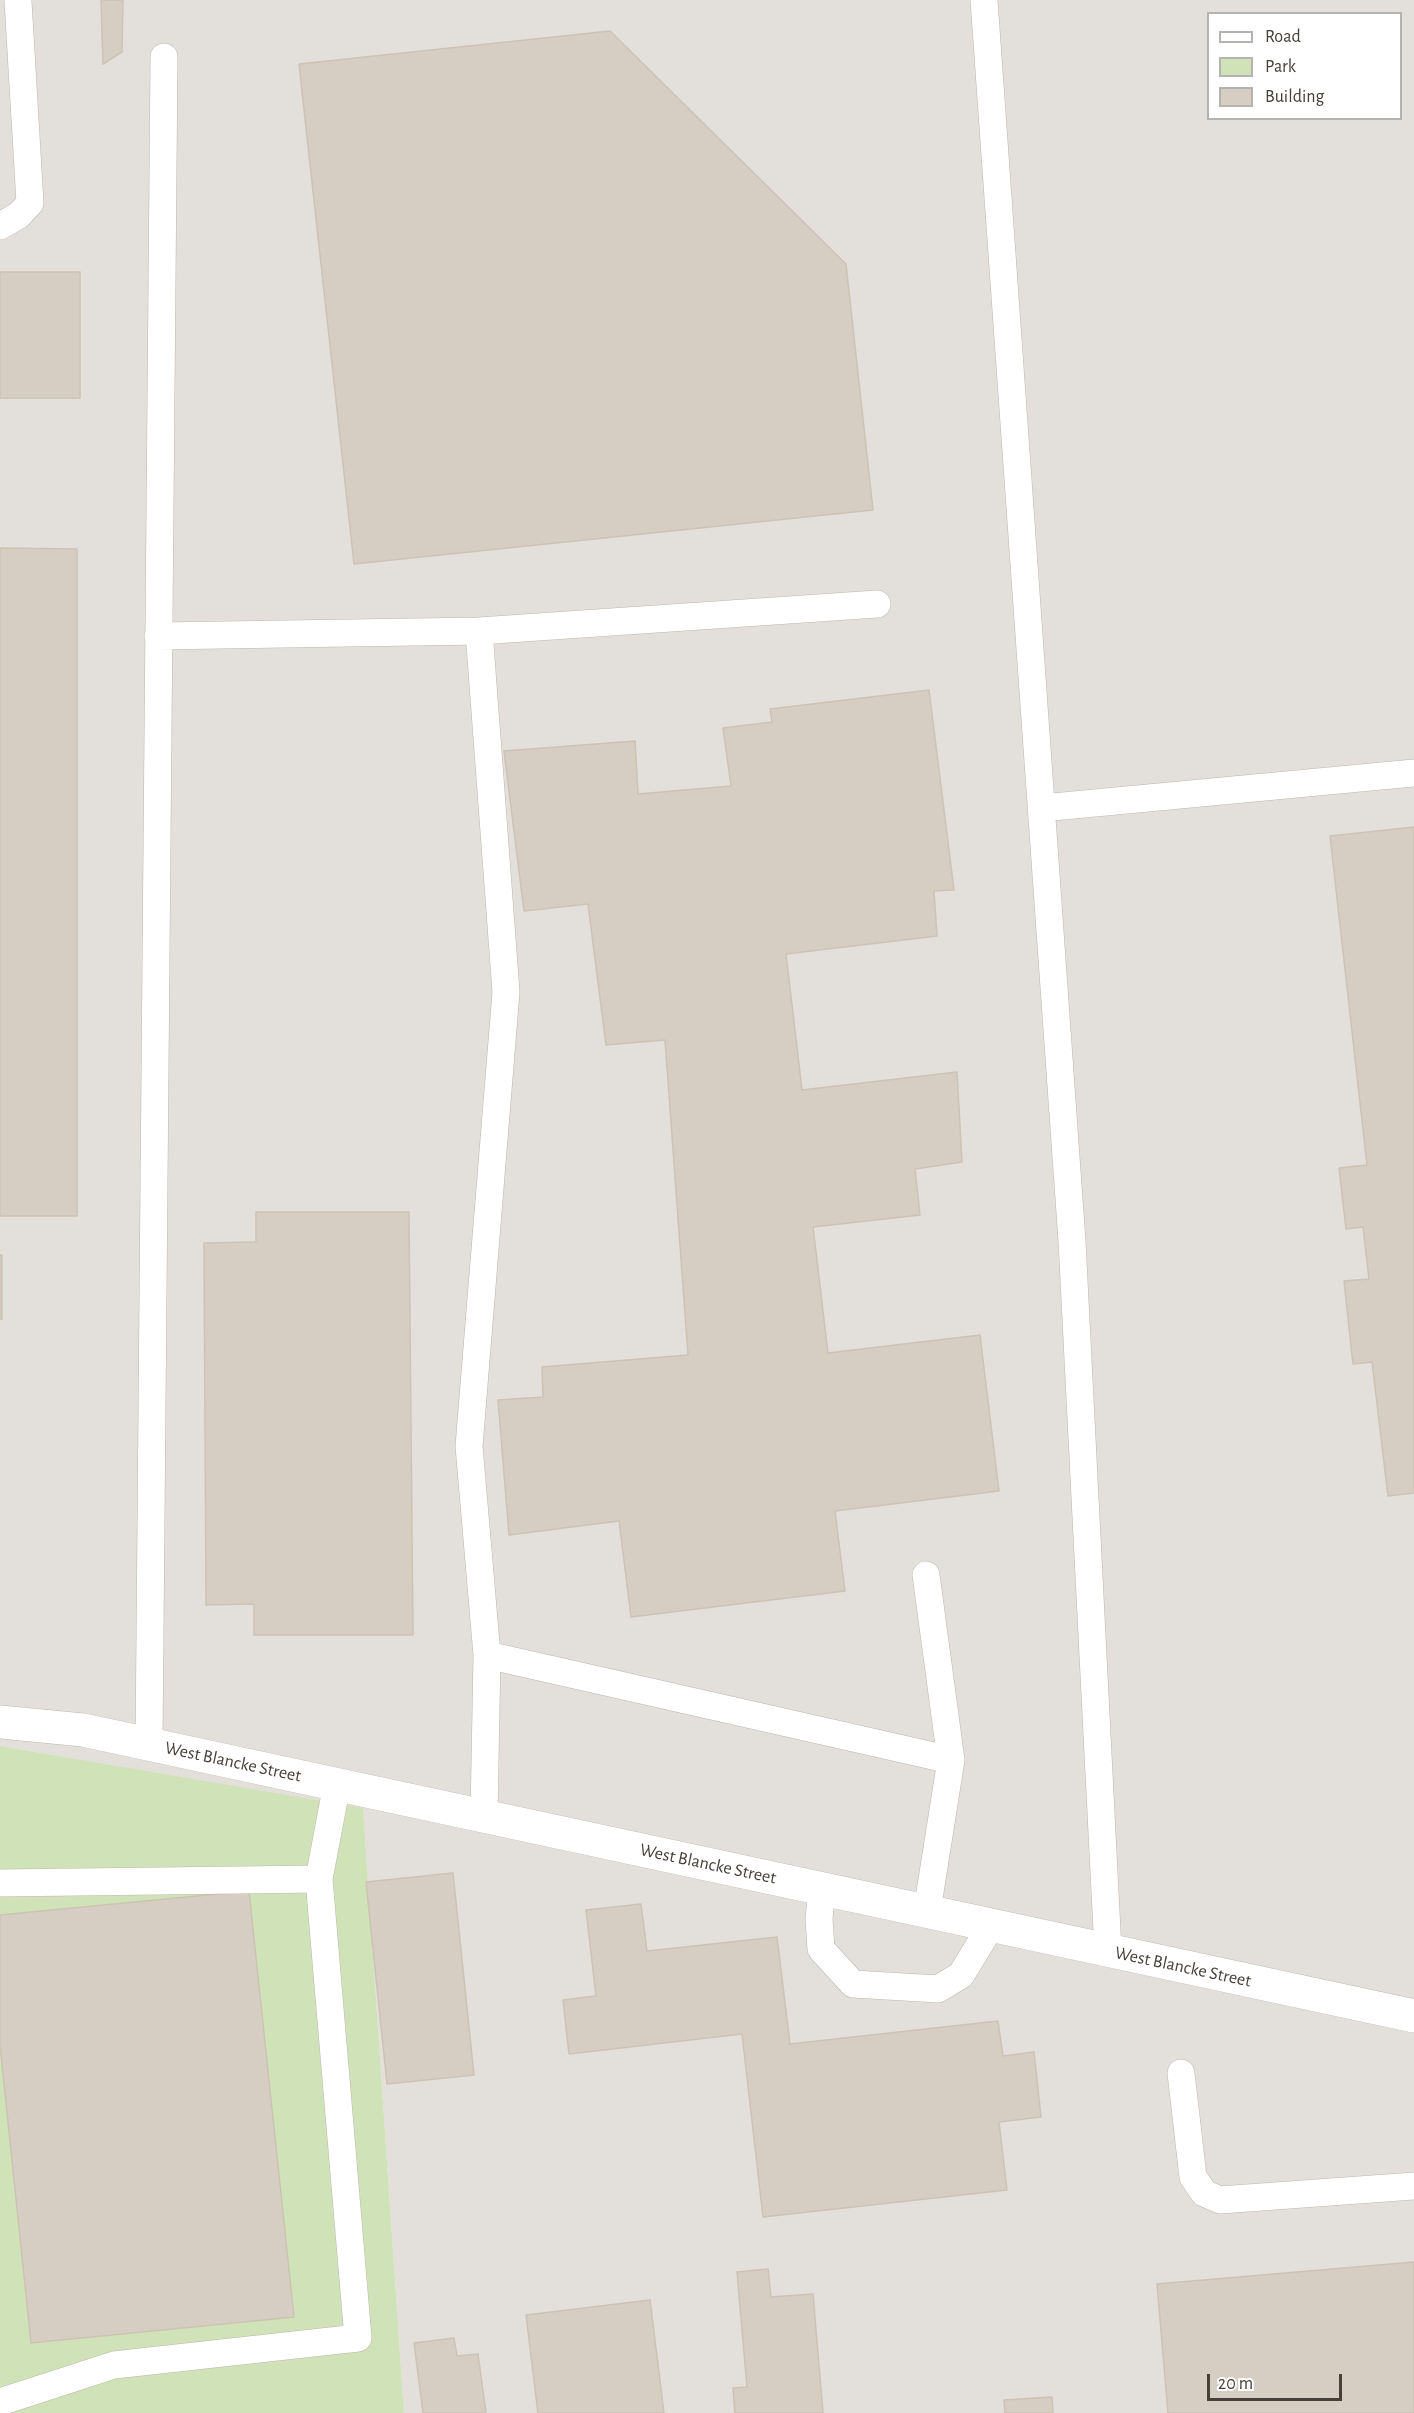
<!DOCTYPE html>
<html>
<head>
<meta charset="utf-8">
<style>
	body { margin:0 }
	#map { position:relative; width:1414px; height:2413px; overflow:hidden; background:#f3f0ea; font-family:"Alegreya Sans",sans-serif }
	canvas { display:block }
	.legend { position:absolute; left:1207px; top:12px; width:195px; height:108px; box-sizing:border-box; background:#fff; border:2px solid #b5b3b0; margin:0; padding:8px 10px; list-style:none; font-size:18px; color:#464039 }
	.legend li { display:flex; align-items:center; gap:12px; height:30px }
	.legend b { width:30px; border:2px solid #b5b3b0 }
	.scale { position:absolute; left:1207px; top:2374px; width:135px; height:27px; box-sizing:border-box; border:3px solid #464039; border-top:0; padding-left:8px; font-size:18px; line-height:21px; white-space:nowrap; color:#464039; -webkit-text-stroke:4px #fff; paint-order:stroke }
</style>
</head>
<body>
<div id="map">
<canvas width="1414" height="2413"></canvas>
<ul class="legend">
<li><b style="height:8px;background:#fff"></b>Road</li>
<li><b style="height:16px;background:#d0e2b7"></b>Park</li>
<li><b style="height:16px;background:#d6cec3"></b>Building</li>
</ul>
<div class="scale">20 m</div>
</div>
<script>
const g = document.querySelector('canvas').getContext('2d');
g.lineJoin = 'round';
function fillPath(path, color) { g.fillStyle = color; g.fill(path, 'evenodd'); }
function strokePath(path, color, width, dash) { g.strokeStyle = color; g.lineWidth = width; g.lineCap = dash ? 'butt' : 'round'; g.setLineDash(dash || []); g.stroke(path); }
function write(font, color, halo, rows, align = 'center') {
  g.font = font + ' "Alegreya Sans",sans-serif'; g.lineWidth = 6; g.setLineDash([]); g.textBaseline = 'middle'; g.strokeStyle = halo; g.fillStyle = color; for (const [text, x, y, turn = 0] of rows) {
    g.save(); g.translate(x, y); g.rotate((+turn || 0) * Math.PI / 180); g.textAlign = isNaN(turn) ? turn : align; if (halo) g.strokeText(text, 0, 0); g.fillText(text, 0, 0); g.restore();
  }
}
fillPath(new Path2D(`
	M0,0H1414V2413H404L363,1809L0,1746ZM1208,14H1400V118H1208Z`), '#e3dfdb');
fillPath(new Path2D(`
	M0,1746L363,1808L404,2413H0Z`), '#d0e2b7');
const building = new Path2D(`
	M101,0H123L122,52L103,64Z
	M610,31L846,264L873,510L354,564L299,64Z
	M0,272H80V398H0Z
	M0,548L77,549V1216H0Z
	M929,690L954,890L934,891L937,936L786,954L802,1090L957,1072L962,1162L915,1169L920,1215L813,1227L828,1353L980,1335L999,1491L835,1511L845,1591L631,1617L619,1521L509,1535L498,1400L543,1397L542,1367L688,1355L665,1040L606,1045L588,904L524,911L504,751L635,741L638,794L731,786L723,728L772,722L770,709Z
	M1414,827V1493L1388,1496L1372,1362L1353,1364L1344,1281L1369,1279L1363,1227L1346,1229L1339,1168L1367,1165L1330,836Z
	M256,1212H409L413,1635H254V1604L206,1605L204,1243L256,1242Z
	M0,1255H2V1319H0Z
	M453,1873L474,2075L387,2084L366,1882Z
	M249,1891L294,2317L31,2343L0,2045V1915Z
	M641,1904L647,1951L777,1937L790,2044L998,2021L1003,2056L1034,2052L1041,2117L999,2122L1007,2190L763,2217L742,2034L569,2054L563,2000L596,1996L586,1910Z
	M1414,2262V2413H1168L1157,2284Z
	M768,2269L771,2297L813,2294L823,2413H735L733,2388L747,2387L737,2272Z
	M650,2300L664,2413H538L526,2315Z
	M454,2338L457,2356L478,2354L486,2413H423L414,2343Z
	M1052,2397L1053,2413H1005L1004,2400Z`);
fillPath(building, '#d6cec3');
strokePath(building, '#cdc3b4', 1.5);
const lane = new Path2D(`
	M984,0L1072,1241L1108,1951
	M0,226L19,215L30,203L18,1
	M479,631L877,604
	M158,636L479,631L506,992L469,1446L487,1655L484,1816
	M1042,808L1414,773
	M926,1575L951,1760
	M487,1655L951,1760L927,1911
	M149,1744L164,57
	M0,1883L319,1879
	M822,1889L819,1919L821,1949L853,1984L938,1989L961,1975L991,1926
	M1181,2073L1193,2177L1204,2193L1220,2200L1414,2186
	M0,2402L114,2365L358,2338L319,1879L337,1784`);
const street = new Path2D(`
	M0,1722L83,1730L1414,2016`);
strokePath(lane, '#bdb7ad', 28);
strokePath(street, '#bdb7ad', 34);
strokePath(lane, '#fff', 27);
strokePath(street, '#fff', 33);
write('18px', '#464039', '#fff', [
	["West Blancke Street",233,1762,12],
	["West Blancke Street",708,1864,12],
	["West Blancke Street",1183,1967,12]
]);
</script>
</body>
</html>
